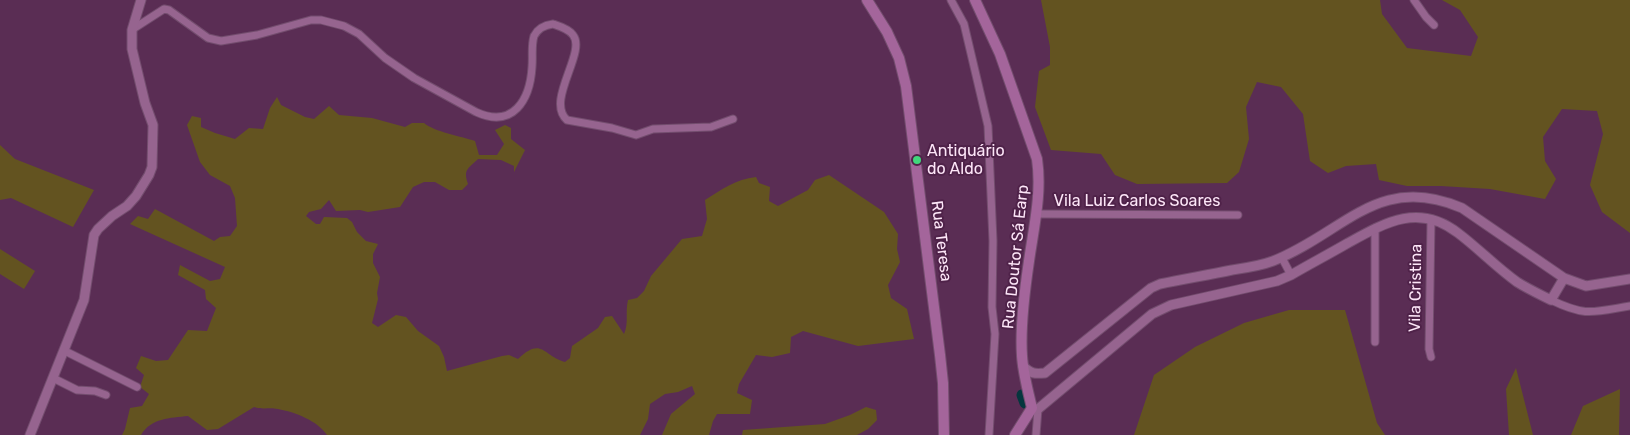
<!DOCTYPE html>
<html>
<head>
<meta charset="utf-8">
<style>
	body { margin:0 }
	canvas { display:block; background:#5a2d54 }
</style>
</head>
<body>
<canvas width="1630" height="435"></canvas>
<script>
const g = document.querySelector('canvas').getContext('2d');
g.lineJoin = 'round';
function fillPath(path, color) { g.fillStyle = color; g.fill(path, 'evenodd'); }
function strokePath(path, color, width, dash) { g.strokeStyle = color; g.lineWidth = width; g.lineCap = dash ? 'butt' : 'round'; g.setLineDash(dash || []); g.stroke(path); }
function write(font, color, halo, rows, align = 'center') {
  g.font = font + ' Rubik,sans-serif'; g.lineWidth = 4; g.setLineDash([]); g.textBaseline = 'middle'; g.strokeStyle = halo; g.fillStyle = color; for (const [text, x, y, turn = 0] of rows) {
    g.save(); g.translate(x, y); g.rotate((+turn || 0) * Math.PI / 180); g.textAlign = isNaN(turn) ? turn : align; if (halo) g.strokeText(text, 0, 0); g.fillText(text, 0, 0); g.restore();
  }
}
fillPath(new Path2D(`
	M1041,0H1380L1382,14L1407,48L1471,56L1478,37L1460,10L1442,0H1630V233L1602,212L1590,185L1603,134L1597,111L1562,109L1543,137L1545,161L1556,179L1545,199L1490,189L1441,186H1407L1379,180L1376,164L1346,166L1328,173L1310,161L1303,114L1281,87L1257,82L1246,107L1249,139L1239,172L1227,183L1137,184L1115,175L1101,154L1051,150L1035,107L1039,71L1050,65V47Z
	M277,97L281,105L305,117L314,119L329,106L339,115L372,118L405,127L412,123H424C435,132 460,136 475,141L479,155H497L504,144L495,130L505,125L511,128V139L525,150L514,172V166L501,160L478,159C468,169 463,169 468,184L462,190H449L435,182H424L413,187L400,207L368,212L360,210L336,211L329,200L321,209L309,212L306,216L316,224H320L324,217L347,218L352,222L357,232L366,241L378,244L373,254V263L380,277L377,293L378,299L372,323L378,327L396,315L406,317L418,331L439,346L444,357L447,371L502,356L509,355L518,359C542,336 543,356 565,362L570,358L572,346L598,328L605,317L612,316L624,334C629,323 625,312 628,300L637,298L644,291L651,276L682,239L702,236L707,219L705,200C721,190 736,179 756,177L759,183L770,187L769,201L778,206L808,190L815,180L829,175L884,212L898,234L897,249L900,262L888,285L891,298L907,309L914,339L858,346L803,331L791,337L790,353L772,357L756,355L739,384L737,393L752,400L750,414H717L713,421L709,435H662L671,414L695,394L692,386L678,392L665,394L650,404L648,419L640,435H327C318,421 295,412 278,409C269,407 264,410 254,407L218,429L207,430L188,416C170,418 151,418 141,435H122L125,429L130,408L142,406L149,394L140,387L144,375L136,368L141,356L156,361L168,360L188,330L207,331L216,308L206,299L205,290L178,275L180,265L210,281L220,279L225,267L130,224L138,216L148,219L155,209L214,241L220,237L230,236L237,226L235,198L230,186L210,175L200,162L187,125L192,116L201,118V127L215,133L235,139L249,128L263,129L270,108Z
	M0,145L15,159L94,190L73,227L11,198L0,200Z
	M0,249L35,271L24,289L0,274Z
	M1289,310H1345L1377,423L1385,435H1134L1154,375L1195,347L1244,323Z
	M1516,368L1533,435H1509L1506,389Z
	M1620,389L1619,435H1571L1583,406Z
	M866,407L876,410L877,420L868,429L857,435H742L743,430L825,424L850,415Z`), '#635320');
strokePath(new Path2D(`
	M1022,395L1025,403`), '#05363e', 11);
const minor = new Path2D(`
	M951,0L964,24L988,126L993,241L992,307L995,334L989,435
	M1414,0L1426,17L1434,25
	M133,29L164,9L169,10L208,38L221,41L257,35L311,20H321L344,26L359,34L385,58L414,78L476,112C513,129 530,100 532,67C533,57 531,46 534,36C538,28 545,25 553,24C559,26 569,29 573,35C587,52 545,101 567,120L612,128L636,135L653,129L711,127L733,119
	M1037,214L1238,215
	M1375,228V342
	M1282,258L1291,275
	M1551,300C1586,317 1593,312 1630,306
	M65,351L137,387
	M1431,357L1429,349L1431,220
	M53,378L77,390L95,391L106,395
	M1035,408L1038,409L1036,435`);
const tertiary = new Path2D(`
	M1023,366C1031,374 1035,374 1045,373L1151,288L1160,284C1184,279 1208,275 1232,270C1246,268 1260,266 1273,261C1344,233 1378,172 1462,208L1564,278L1586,286L1630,279
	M1038,409L1152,314L1171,305L1277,281L1291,275C1310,264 1329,254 1348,243C1386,222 1419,203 1458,233C1478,248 1496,267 1517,282C1528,289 1539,294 1551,300L1564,278
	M30,435L84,300L94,235L98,229L112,216L127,206L136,196L149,175L152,167L153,125L145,103L132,49V30L141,0`);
const secondary = new Path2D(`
	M867,0L887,32L899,58L906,86L940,355L943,383L944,435
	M975,0L1000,54L1037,159C1042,193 1034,226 1029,261C1025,288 1020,328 1022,356C1023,373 1028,391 1032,408L1015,435`);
strokePath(minor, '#734d6e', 9);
strokePath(tertiary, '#734d6e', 11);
strokePath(secondary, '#734d6e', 12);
strokePath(minor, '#96648f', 7);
strokePath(tertiary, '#96648f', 9);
strokePath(secondary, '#a4659b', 10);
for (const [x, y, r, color] of [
	[917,160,5,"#41d77c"]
]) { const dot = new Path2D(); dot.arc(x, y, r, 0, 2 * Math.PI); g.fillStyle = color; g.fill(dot); strokePath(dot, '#4f2249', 2); }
write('16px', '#fde6f8', '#4f2249', [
	["Antiquário",927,151],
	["do Aldo",927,169]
], 'left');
write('16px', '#fde6f8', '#4f2249', [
	["Vila Luiz Carlos Soares",1137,201],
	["Rua Teresa",941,241,83],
	["Rua Doutor Sá Earp",1016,257,-84],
	["Vila Cristina",1416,288,-89]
]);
</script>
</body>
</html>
